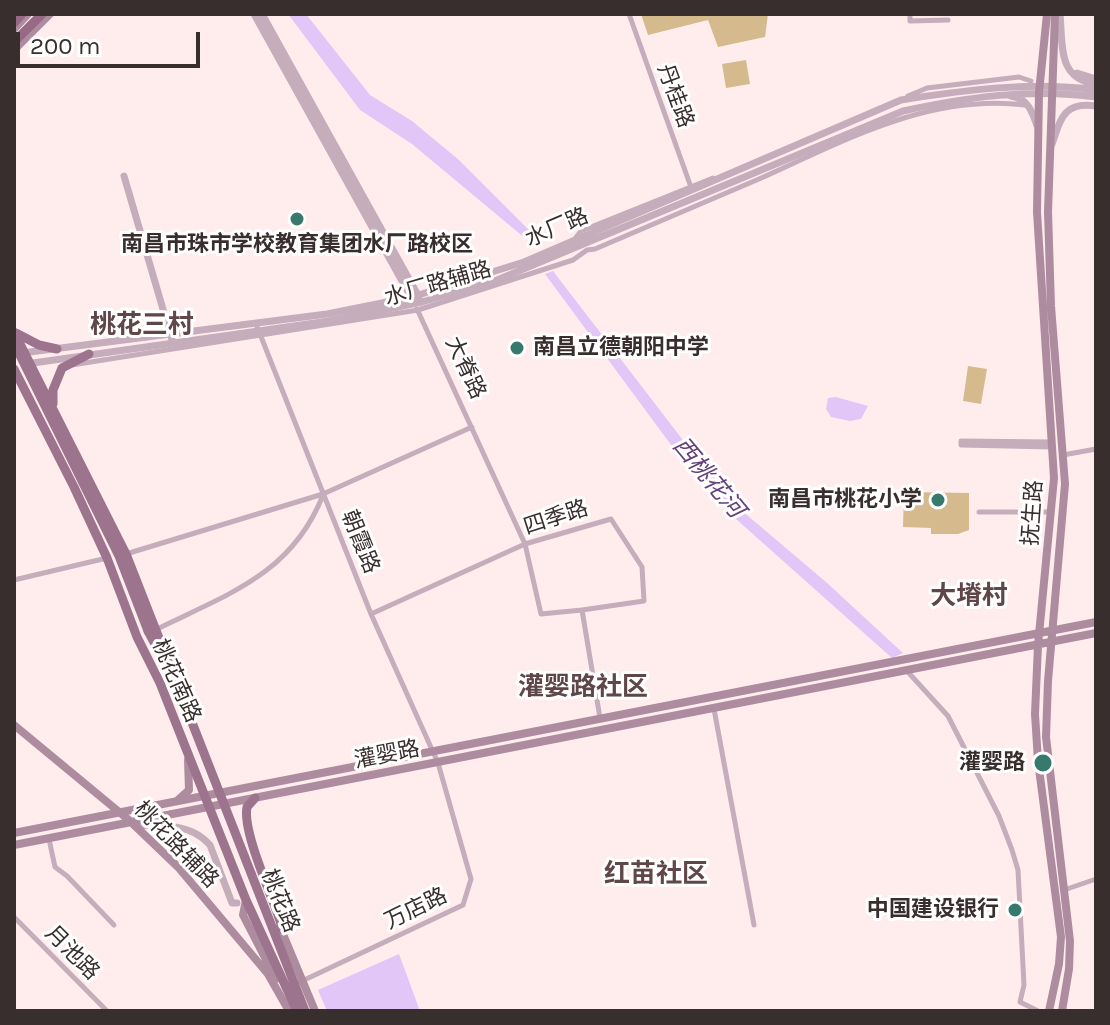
<!DOCTYPE html>
<html>
<head>
<meta charset="utf-8">
<style>
	body { margin:0 }
	#map { position:relative; width:1110px; height:1025px; overflow:hidden; background:#ffeded; font-family:Karla,sans-serif }
	canvas { display:block }
	.frame { position:absolute; inset:0; border:16px solid #392e2e; pointer-events:none }
	.scale { position:absolute; left:16px; top:32px; width:184px; height:36px; box-sizing:border-box; border:4px solid #392e2e; border-top:0; padding-left:10px; font-size:24px; line-height:28px; white-space:nowrap; color:#392e2e; -webkit-text-stroke:6px #fff; paint-order:stroke }
</style>
</head>
<body>
<div id="map">
<canvas width="1110" height="1025"></canvas>
<div class="frame"></div>
<div class="scale">200 m</div>
</div>
<script>
const g = document.querySelector('canvas').getContext('2d');
g.lineJoin = 'round';
function fillPath(path, color) { g.fillStyle = color; g.fill(path, 'evenodd'); }
function strokePath(path, color, width, dash) { g.strokeStyle = color; g.lineWidth = width; g.lineCap = dash ? 'butt' : 'round'; g.setLineDash(dash || []); g.stroke(path); }
function write(font, color, halo, rows, align = 'center') {
  g.font = font + ' Karla,"Noto Sans SC",sans-serif'; g.lineWidth = 6; g.setLineDash([]); g.textBaseline = 'middle'; g.strokeStyle = halo; g.fillStyle = color; for (const [text, x, y, turn = 0] of rows) {
    g.save(); g.translate(x, y); g.rotate((+turn || 0) * Math.PI / 180); g.textAlign = isNaN(turn) ? turn : align; if (halo) g.strokeText(text, 0, 0); g.fillText(text, 0, 0); g.restore();
  }
}
fillPath(new Path2D(`
	M641,14H768L765,37L718,47L708,20L648,35Z
	M746,60L750,84L726,88L722,64Z
	M968,366L987,369L981,404L963,401Z
	M904,492L969,493V530L958,534H931V528L903,527Z`), '#d5ba8e');
fillPath(new Path2D(`
	M288,14H306L370,95L412,121L459,160L534,235L526,239L412,144L360,110Z
	M553,271L689,448L741,510L826,582L903,653L892,658L727,511L674,449L545,274Z
	M836,397L868,406L861,419L850,421L831,417L826,409L828,398Z
	M399,954L420,1011H327L318,990Z`), '#e1c6f7');
strokePath(new Path2D(`
	M629,14L692,190
	M910,14V21L948,20
	M908,96L927,88L1019,77L1031,81
	M574,240L581,231L713,178
	M417,309L525,544L541,614L582,610L600,718
	M256,324L371,614L438,763L471,879L463,905L300,982
	M72,365L418,310L573,260L587,250L595,249C650,225 704,203 759,179C844,141 929,93 1025,105
	M1052,442L961,441V445L1052,447
	M1063,455L1096,449
	M979,512H1051
	M126,554L323,494L472,427
	M14,580L107,558
	M371,614L525,544L611,519L642,567L644,601L582,610
	M157,629C228,594 292,574 323,495
	M907,671L948,716L999,816L1012,850L1018,870L1024,985L1020,1002L1038,1011
	M714,709L754,925
	M49,839L55,867L67,876L114,925
	M1064,890L1096,879
	M14,917L107,1011`), '#c5adbb', 5);
strokePath(new Path2D(`
	M254,14L412,299
	M262,14L419,297
	M1060,14C1063,45 1057,79 1096,84
	M1077,73L1096,79
	M1011,96C1028,99 1032,111 1037,126
	M1052,144C1061,118 1064,101 1096,106
	M124,176L172,340
	M14,354L327,314L412,297L524,262L901,100C965,90 1031,81 1096,90
	M26,364L329,321L422,302L497,280L903,111C967,97 1031,88 1096,97
	M135,826C161,825 191,823 210,845L232,903H237`), '#c5adbb', 7);
strokePath(new Path2D(`
	M1047,14L1039,92L1037,212L1054,478L1038,645L1035,714L1038,761L1061,937L1059,964L1049,1011
	M1055,14L1048,212L1051,306L1065,484L1048,681L1046,737L1070,941L1069,969L1062,1011
	M14,29L28,14
	M14,50L50,14
	M14,725L130,821L178,867L268,974L289,1011
	M177,801L189,790L188,760
	M14,833L1096,622
	M14,845L1096,633
	M246,900L243,915L276,979
	M280,927L315,1011`), '#ae8ca0', 8);
strokePath(new Path2D(`
	M14,332L126,554L305,1011
	M16,333L39,345L57,349
	M14,369L74,487L107,558L137,637L160,683L246,900L297,1011
	M53,404V390L62,368L89,354
	M148,631L162,657
	M255,798L247,807C242,833 274,899 283,930`), '#9d748d', 9);
strokePath(new Path2D(`
	M14,23L22,14
	M14,42L42,14`), '#966a84', 9);
strokePath(new Path2D(`
	M14,343L119,556L148,631`), '#9d748d', 9);
for (const [x, y, r, color] of [
	[297,219,8,"#377a6d"],
	[517,348,8,"#377a6d"],
	[938,500,8,"#377a6d"],
	[1043,763,10,"#377a6d"],
	[1015,910,8,"#377a6d"]
]) { const dot = new Path2D(); dot.arc(x, y, r, 0, 2 * Math.PI); g.fillStyle = color; g.fill(dot); strokePath(dot, '#fff', 3); }
write('22px', '#392e2e', '#fff', [
	["丹桂路",675,96,70],
	["水厂路",557,228,-23],
	["水厂路辅路",438,284,-16],
	["大脊路",465,368,65],
	["抚生路",1033,513,-86],
	["四季路",556,518,-18],
	["朝霞路",360,542,68],
	["桃花南路",176,681,66],
	["灌婴路",387,755,-11],
	["桃花路辅路",176,845,46],
	["桃花路",280,901,68],
	["万店路",416,909,-26],
	["月池路",72,953,45]
]);
write('bold 22px', '#392e2e', '#fff', [
	["南昌市珠市学校教育集团水厂路校区",297,245,"center"],
	["南昌立德朝阳中学",533,348,"left"],
	["南昌市桃花小学",922,500],
	["灌婴路",1025,763],
	["中国建设银行",999,910]
], 'right');
write('italic 24px', '#64407d', '#fff', [
	["西桃花河",708,478,50]
]);
write('bold 26px', '#5f4749', '#fff', [
	["桃花三村",142,326],
	["大塉村",969,597],
	["灌婴路社区",583,688],
	["红苗社区",656,875]
]);
</script>
</body>
</html>
